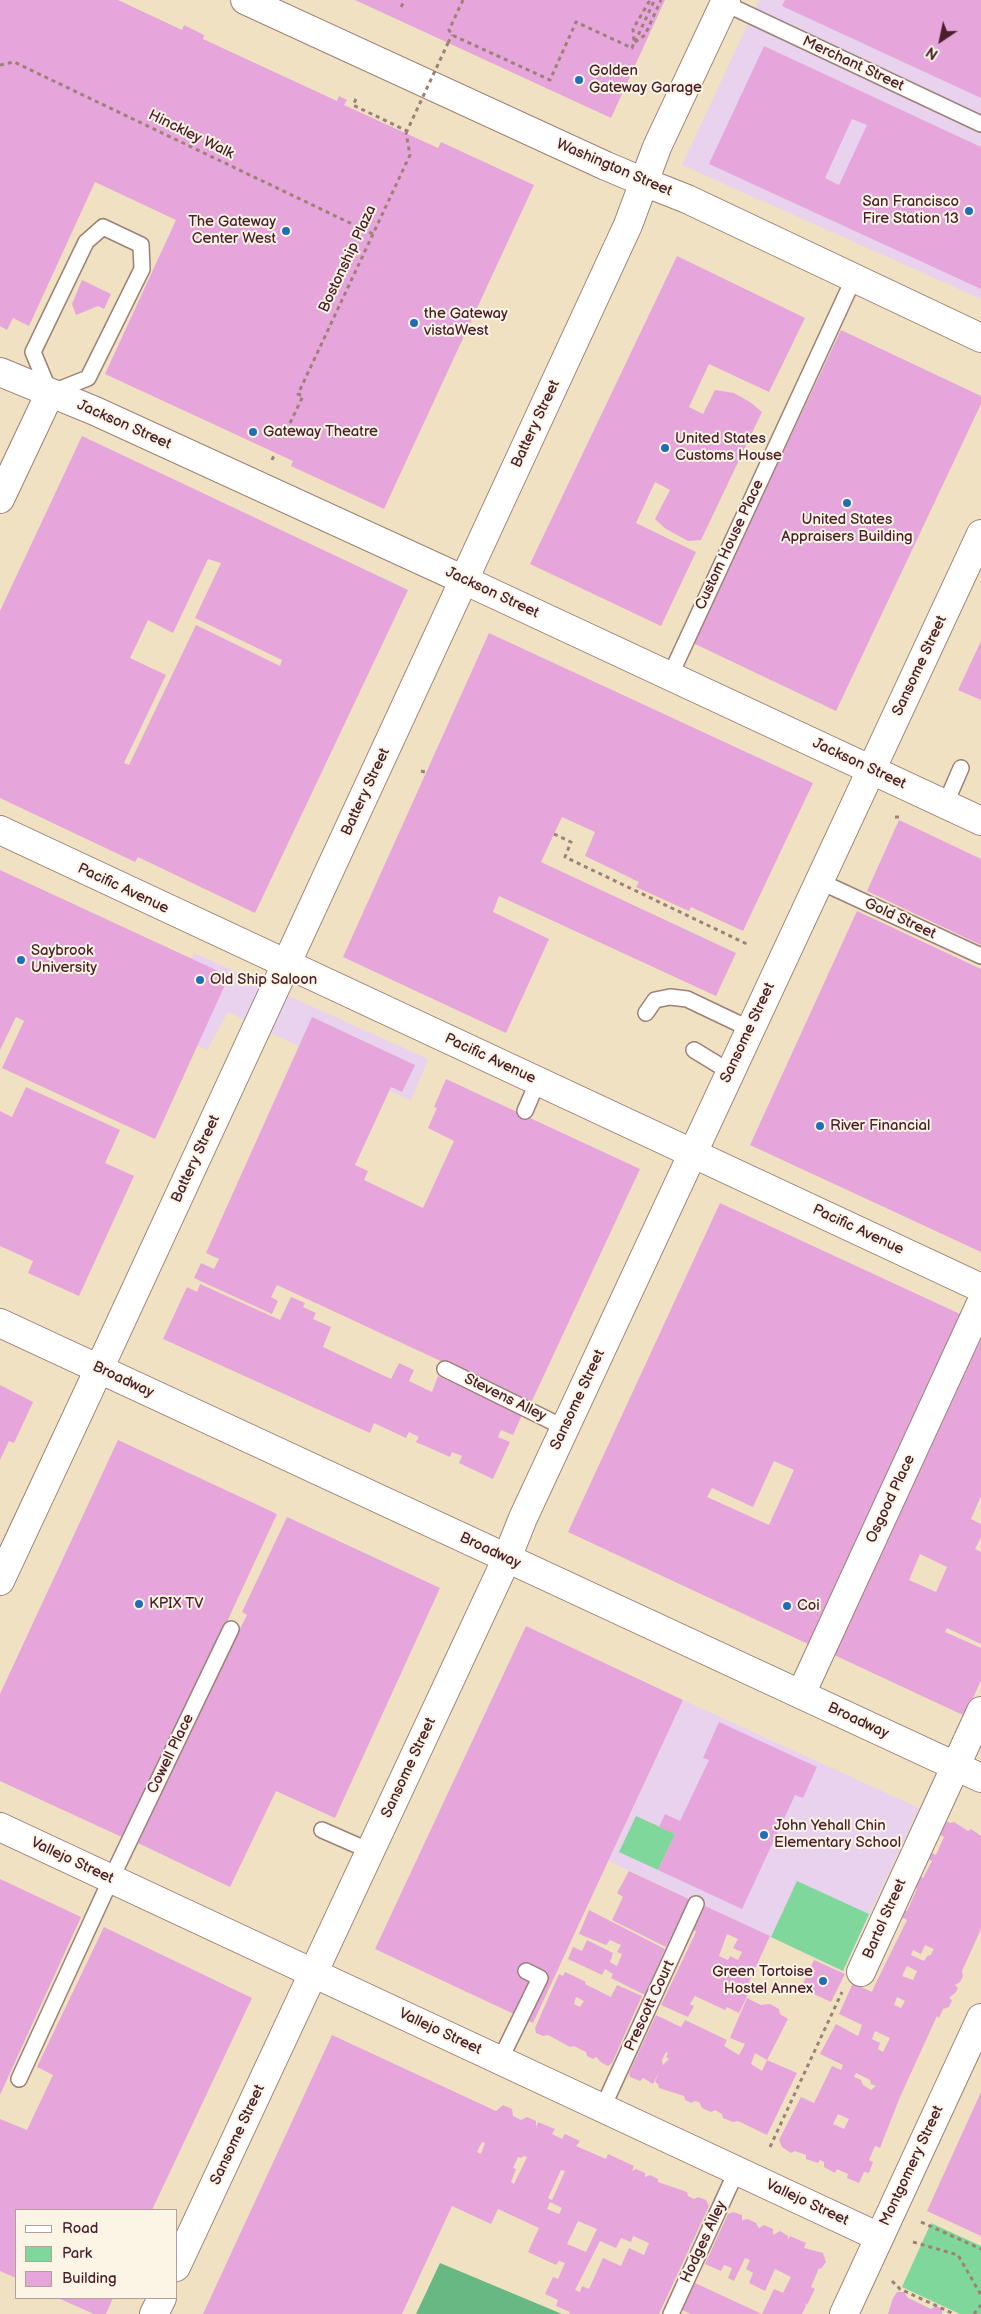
<!DOCTYPE html>
<html>
<head>
<meta charset="utf-8">
<style>
	body { margin:0 }
	#map { position:relative; width:981px; height:2314px; overflow:hidden; background:#f0e1c2; font-family:"Balsamiq Sans",sans-serif }
	canvas { display:block }
	.legend { position:absolute; left:15px; top:2209px; width:162px; height:90px; box-sizing:border-box; background:#fcf5e5; border:1px solid #b59f9b; margin:0; padding:6px 9px; list-style:none; font-size:15px; color:#4a1f2b }
	.legend li { display:flex; align-items:center; gap:10px; height:25px }
	.legend b { width:25px; border:1px solid #b59f9b }
	.north { position:absolute; left:916px; top:15px; width:50px; height:50px; -webkit-text-stroke:4px #fcf5e5; paint-order:stroke; rotate:214deg; font-size:14px; font-weight:700; line-height:20px; text-align:center; color:#4a1f2b }
	.north::after { content:''; display:block; margin:auto; width:18px; height:22px; background:#4a1f2b; clip-path:polygon(50% 0,100% 100%,50% 72%,0 100%) }
</style>
</head>
<body>
<div id="map">
<canvas width="981" height="2314"></canvas>
<ul class="legend">
<li><b style="height:6px;background:#fff"></b>Road</li>
<li><b style="height:14px;background:#80d79b"></b>Park</li>
<li><b style="height:14px;background:#e6a6dc"></b>Building</li>
</ul>
<div class="north">N</div>
</div>
<script>
const g = document.querySelector('canvas').getContext('2d');
g.lineJoin = 'round';
function fillPath(path, color) { g.fillStyle = color; g.fill(path, 'evenodd'); }
function strokePath(path, color, width, dash) { g.strokeStyle = color; g.lineWidth = width; g.lineCap = dash ? 'butt' : 'round'; g.setLineDash(dash || []); g.stroke(path); }
function write(font, color, halo, rows, align = 'center') {
  g.font = font + ' "Balsamiq Sans",sans-serif'; g.lineWidth = 4; g.setLineDash([]); g.textBaseline = 'middle'; g.strokeStyle = halo; g.fillStyle = color; for (const [text, x, y, turn = 0] of rows) {
    g.save(); g.translate(x, y); g.rotate((+turn || 0) * Math.PI / 180); g.textAlign = isNaN(turn) ? turn : align; if (halo) g.strokeText(text, 0, 0); g.fillText(text, 0, 0); g.restore();
  }
}
fillPath(new Path2D(`
	M759,0H981V299L682,165Z
	M194,953L428,1059L411,1101L228,1012L207,1050L159,1027Z
	M683,1700L919,1808L843,1971L609,1861Z`), '#e8d2ee');
fillPath(new Path2D(`
	M636,1816L675,1834L658,1870L619,1852Z
	M797,1881L869,1914L843,1971L771,1937Z
	M931,2223L981,2246V2314H960L902,2287Z`), '#80d79b');
fillPath(new Path2D(`
	M440,2263L562,2314H416Z`), '#68b883');
fillPath(new Path2D(`
	M0,0H118L182,30L184,25L204,35L203,39L337,101L339,96L347,100L344,105L438,148L441,142L534,185L384,509L291,466L293,461L105,374L176,220L95,182L29,326L13,318L7,330L0,326Z
	M355,0H665L611,118Z
	M785,0H981V98L782,6Z
	M764,46L981,147V289L709,164ZM852,119L867,125L839,185L825,178Z
	M677,256L805,318L769,392L709,364L689,407L703,414L715,390L734,393L750,402L762,412L701,540L688,541L666,529L655,519L670,490L655,482L636,523L696,552L661,626L530,564Z
	M82,280L111,294L104,309L98,306L76,315L72,304Z
	M841,330L981,396V404L836,711L693,643Z
	M82,436L408,590L255,913L138,857L135,862L0,798V611ZM208,559L221,563L195,618L282,660L280,666L196,625L129,765L124,763L166,675L130,658L148,620L173,633Z
	M489,633L813,783L743,931L691,907L689,911L636,887L639,882L585,856L595,832L562,817L541,862L736,953L716,996L499,896L493,912L549,939L506,1033L343,957Z
	M981,641V700L958,690Z
	M899,820L981,859V945L867,891Z
	M0,870L229,976L155,1139L2,1068L24,1021L16,1017L0,1050Z
	M857,911L981,969V1252L750,1145Z
	M312,1017L415,1065L402,1092L391,1087L355,1165L368,1171L364,1180L423,1208L454,1141L428,1128L437,1108L434,1107L446,1079L640,1169L531,1403L277,1285L271,1297L278,1301L272,1314L194,1278L201,1263L214,1269L219,1259L206,1253Z
	M26,1087L120,1130L105,1163L134,1176L79,1296L28,1273L33,1261L0,1246V1111L12,1117Z
	M720,1203L960,1314L808,1644L568,1532ZM774,1461L794,1470L769,1525L707,1497L712,1488L753,1507Z
	M200,1284L280,1320L291,1297L305,1303L303,1307L316,1313L313,1319L331,1327L323,1347L391,1379L399,1363L414,1370L409,1381L432,1392L438,1376L522,1415L513,1435L501,1430L498,1437L510,1442L493,1479L459,1463L462,1456L452,1452L450,1457L416,1442L419,1437L409,1432L406,1438L374,1423L370,1433L163,1339L187,1287L197,1292Z
	M981,1331V1496L971,1519L981,1524V1537L975,1549L981,1552V1644L947,1628L945,1632L981,1648V1680L965,1716L832,1654ZM920,1554L947,1567L936,1592L909,1580Z
	M0,1385L33,1402L14,1443L9,1441L0,1460Z
	M118,1440L277,1514L126,1839L0,1781V1694Z
	M287,1517L440,1588L335,1818L276,1791L230,1887L138,1843L213,1682L247,1615L242,1612Z
	M526,1626L683,1700L533,2023L375,1949Z
	M719,1722L817,1767L803,1798L795,1795L742,1909L658,1870L675,1834L659,1827L665,1814L680,1821L709,1760L703,1758Z
	M946,1821L950,1823L954,1822L968,1831L971,1829L981,1836V1929L962,1971L963,1976L960,1982L955,1985L958,1988L956,1992L949,1998L952,2000L949,2007L943,2009L939,2018L937,2016L900,2097L880,2148L875,2146L869,2160L873,2162L869,2173L864,2172L859,2183L847,2178L848,2174L837,2169L835,2173L824,2167V2162L820,2160L818,2163L806,2159V2155L795,2151L791,2153L782,2147L779,2140L801,2097L814,2103L832,2066L841,2070L843,2065L820,2054L836,2024L858,2036L862,2025L839,2014L853,1983L872,1992L874,1987L907,1920L900,1916L903,1911H907L917,1889L914,1885L918,1876L923,1878L932,1861L927,1858L930,1852L936,1855L944,1837L939,1834ZM925,1945L934,1949L930,1956L928,1955L924,1961L911,1955L913,1950L921,1954ZM907,1966L917,1971L913,1980L902,1976ZM897,1997L905,2001L901,2008L894,2005ZM875,2031L890,2038L883,2052L878,2049L880,2043L872,2039ZM856,2073L870,2080L871,2084L876,2086L871,2090L863,2085L861,2080L854,2077ZM838,2114L849,2119L844,2129L833,2124Z
	M629,1871L689,1899L666,1947L612,1920L623,1897L617,1893Z
	M0,1879L81,1917L0,2095Z
	M705,1906L770,1936L748,1984L752,1986L739,2013L727,2007L725,2010L695,1996L690,2004L694,2006L688,2017L661,2005L696,1932L694,1930ZM727,1934L738,1939L733,1948L742,1952L738,1960L730,1956L728,1960L719,1956Z
	M589,1910L665,1949L645,1995L611,1978L613,1974L605,1969L602,1975L568,1959L573,1947L582,1951L587,1940L613,1953L610,1962L617,1966L622,1954L617,1952L621,1945L610,1940L606,1945L579,1934Z
	M104,1927L252,1998L152,2210H16V2278L0,2271V2119L27,2130L53,2075L37,2067Z
	M814,1960L845,1974L831,2002L801,1988Z
	M565,1972L586,1982L585,1984L611,1997L617,1985L642,1996L612,2063L608,2066L602,2063L596,2057L593,2059L587,2056L586,2052L574,2046L570,2047L548,2035L543,2036L536,2033L535,2028L559,1974L563,1976ZM576,1997L584,2001L580,2007L574,2004Z
	M747,1998L761,2005L770,2004L779,2009L780,2014L788,2019L767,2060L797,2073L767,2135L738,2121L733,2122L723,2118L722,2114L715,2110L711,2112L702,2108L699,2102L694,2101L692,2103L685,2100L684,2096L659,2088L658,2084L655,2082L659,2072L653,2084L643,2078L640,2081L630,2077L629,2073L656,2015L681,2027L685,2020L727,2040L724,2046L739,2055L745,2044L730,2038ZM666,2052L668,2053L666,2057L669,2059L663,2065L662,2060ZM755,2053L767,2060L762,2071L751,2064Z
	M332,2035L496,2111L503,2105L512,2109L513,2116L521,2120L527,2117L536,2121V2128L538,2122L555,2129L552,2134L562,2139L565,2134L580,2141L576,2146L606,2159L608,2154L634,2166L632,2171L636,2169L645,2173V2177L650,2175L658,2179V2182L687,2192L688,2196L694,2199L698,2197L706,2200L709,2206L659,2314H569L570,2312L556,2306L558,2300L545,2294L553,2277L558,2279L565,2263L559,2261L556,2265L528,2252L539,2228L498,2209L491,2224L452,2206L402,2314H203ZM482,2142L485,2143L481,2154L477,2152ZM523,2156L527,2157L514,2184L511,2182L516,2169L513,2168L518,2157L522,2158ZM561,2170L565,2171L552,2200L548,2198ZM550,2202L562,2208L559,2214L547,2209ZM578,2221L597,2229L586,2252L567,2244ZM633,2236L649,2243L644,2255L629,2248L621,2266L603,2258L589,2289L582,2286L580,2292L575,2290L600,2241L616,2248L621,2238L631,2242Z
	M981,2092V2236L927,2211Z
	M733,2212L742,2215V2220L748,2219L756,2223L759,2228L764,2225L773,2229V2235L780,2231L788,2236V2240L790,2236L806,2243L804,2248L823,2253L826,2262L821,2269L819,2268L811,2287L815,2289L807,2305L804,2303L806,2306L802,2314H691L682,2310L695,2283L762,2314L774,2289L783,2293L791,2277L775,2269L765,2291L749,2283L753,2273L746,2269L750,2260L745,2258L734,2281L728,2278L732,2268L724,2265L721,2271L705,2264L728,2214Z
	M897,2292H904L908,2298L931,2309L936,2306L942,2309V2314H888L893,2298Z
	M58,2298H113L106,2314H94Z`), '#e6a6dc');
const service = new Path2D(`
	M724,3L981,124
	M103,227L141,245L142,269L88,378L50,393L33,352L86,242Z
	M670,676L854,278
	M945,805L961,768
	M819,881L981,956
	M646,1013L655,1000L670,997L687,999L750,1029
	M694,1050L730,1072
	M525,1111L538,1081
	M445,1369L565,1428
	M322,1830L370,1851
	M500,2060L540,1978L526,1971
	M19,2079L111,1879L231,1629
	M603,2107L696,1904
	M671,2314L737,2170`);
const minor = new Path2D(`
	M245,0L606,166L644,182
	M0,372L95,411L464,580
	M0,499L50,393
	M0,830L981,1288
	M801,1694L981,1303
	M0,1827L879,2237
	M861,1972L981,1711
	M844,2314L981,2018`);
const tertiary = new Path2D(`
	M644,182L687,199L981,338
	M464,580L981,821
	M0,1581L99,1369
	M176,2267L507,1558L523,1518L981,534
	M154,2314L162,2298`);
const secondary = new Path2D(`
	M99,1369L628,225L657,147L726,0`);
const primary = new Path2D(`
	M0,1323L981,1778`);
strokePath(service, '#9d8076', 18);
strokePath(minor, '#9d8076', 30);
strokePath(tertiary, '#9d8076', 30);
strokePath(secondary, '#9d8076', 30);
strokePath(primary, '#9d8076', 30);
strokePath(new Path2D(`
	M463,0L449,30L452,35L550,80L576,22L632,48L634,42L633,29L650,0
	M401,7L405,0
	M635,42L645,35L661,0
	M635,42L654,1
	M448,43L452,35
	M0,65L14,62L373,234
	M356,99L353,105L407,131
	M290,423L303,396L298,394L410,155L406,133
	M272,460L275,453
	M421,771L425,772
	M895,817H903
	M554,834L571,842L565,857L749,945
	M770,2147L842,1992
	M921,2222L981,2249
	M913,2242L958,2255L981,2295
	M892,2281L900,2289L954,2314
	M974,2314L981,2305`), '#9d8076', 3, [4, 4]);
strokePath(service, '#fff', 15);
strokePath(minor, '#fff', 28);
strokePath(tertiary, '#fff', 28);
strokePath(secondary, '#fff', 28);
strokePath(primary, '#fff', 28);
strokePath(new Path2D(`
	M406,133L448,43`), '#9d8076', 3, [4, 4]);
for (const [x, y, r, color] of [
	[579,80,5,"#1f6fb2"],
	[969,211,5,"#1f6fb2"],
	[286,231,5,"#1f6fb2"],
	[414,323,5,"#1f6fb2"],
	[253,432,5,"#1f6fb2"],
	[665,448,5,"#1f6fb2"],
	[847,503,5,"#1f6fb2"],
	[21,960,5,"#1f6fb2"],
	[200,980,5,"#1f6fb2"],
	[820,1126,5,"#1f6fb2"],
	[139,1604,5,"#1f6fb2"],
	[787,1606,5,"#1f6fb2"],
	[764,1835,5,"#1f6fb2"],
	[823,1981,5,"#1f6fb2"]
]) { const dot = new Path2D(); dot.arc(x, y, r, 0, 2 * Math.PI); g.fillStyle = color; g.fill(dot); strokePath(dot, '#fcf5e5', 2); }
write('15px', '#4a1f2b', '#fcf5e5', [
	["Merchant Street",853,64,25],
	["Hinckley Walk",191,135,26],
	["Washington Street",614,168,23],
	["Bostonship Plaza",348,259,-65],
	["Battery Street",536,424,-65],
	["Jackson Street",124,425,24],
	["Custom House Place",730,545,-65],
	["Jackson Street",492,593,25],
	["Sansome Street",920,666,-65],
	["Jackson Street",859,764,25],
	["Battery Street",366,792,-65],
	["Pacific Avenue",123,889,25],
	["Gold Street",900,919,25],
	["Sansome Street",748,1033,-65],
	["Pacific Avenue",490,1059,25],
	["Battery Street",196,1159,-65],
	["Pacific Avenue",858,1230,25],
	["Broadway",123,1380,25],
	["Stevens Alley",505,1398,26],
	["Sansome Street",578,1400,-65],
	["Osgood Place",891,1499,-65],
	["Broadway",490,1551,25],
	["Broadway",858,1721,25],
	["Cowell Place",171,1754,-64],
	["Sansome Street",409,1768,-65],
	["Vallejo Street",72,1861,25],
	["Bartol Street",885,1919,-66],
	["Prescott Court",650,2006,-65],
	["Vallejo Street",440,2032,25],
	["Sansome Street",238,2135,-65],
	["Montgomery Street",912,2166,-65],
	["Vallejo Street",807,2203,25],
	["Hodges Alley",704,2242,-65]
]);
write('15px', '#4a1f2b', '#fcf5e5', [
	["Golden",589,71],
	["Gateway Garage",589,88],
	["San Francisco",959,202,"right"],
	["Fire Station 13",959,219,"right"],
	["The Gateway",276,222,"right"],
	["Center West",276,239,"right"],
	["the Gateway",424,314],
	["vistaWest",424,331],
	["Gateway Theatre",263,432],
	["United States",675,439],
	["Customs House",675,456],
	["United States",847,520,"center"],
	["Appraisers Building",847,537,"center"],
	["Saybrook",31,951],
	["University",31,968],
	["Old Ship Saloon",210,980],
	["River Financial",830,1126],
	["KPIX TV",149,1604],
	["Coi",797,1606],
	["John Yehall Chin",774,1826],
	["Elementary School",774,1843],
	["Green Tortoise",813,1972,"right"],
	["Hostel Annex",813,1989,"right"]
], 'left');
</script>
</body>
</html>
